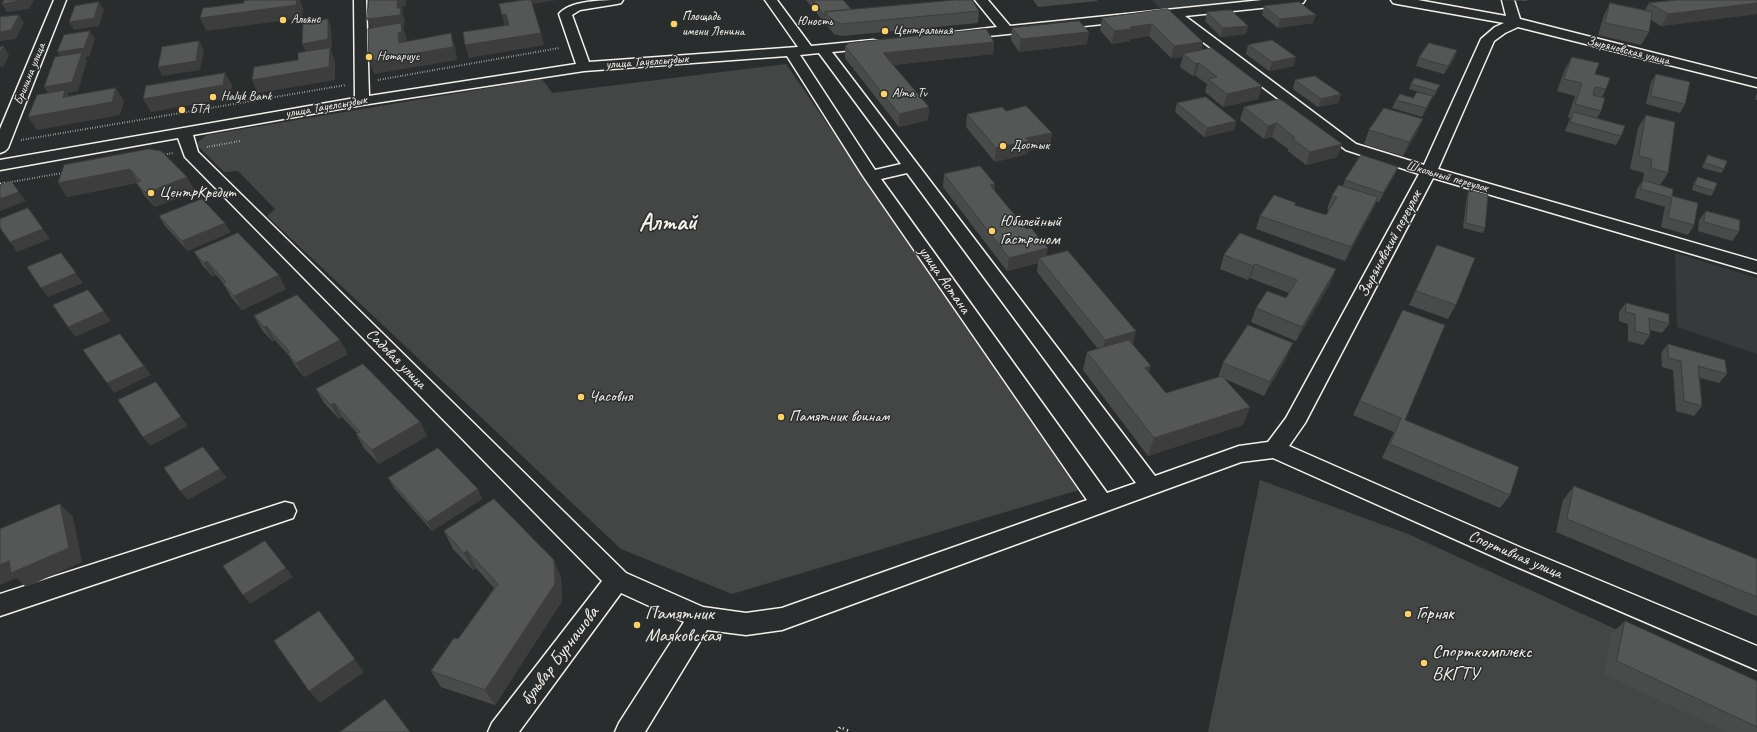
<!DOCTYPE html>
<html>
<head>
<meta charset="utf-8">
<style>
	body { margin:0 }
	canvas { display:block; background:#2a2d2e }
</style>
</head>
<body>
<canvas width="1757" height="732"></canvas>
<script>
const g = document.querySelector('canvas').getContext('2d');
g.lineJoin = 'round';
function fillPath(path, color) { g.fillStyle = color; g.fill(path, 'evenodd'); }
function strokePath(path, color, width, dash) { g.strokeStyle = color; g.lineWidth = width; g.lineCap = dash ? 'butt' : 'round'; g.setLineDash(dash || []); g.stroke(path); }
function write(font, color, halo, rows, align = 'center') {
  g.font = font + ' Caveat,sans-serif'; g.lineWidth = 3; g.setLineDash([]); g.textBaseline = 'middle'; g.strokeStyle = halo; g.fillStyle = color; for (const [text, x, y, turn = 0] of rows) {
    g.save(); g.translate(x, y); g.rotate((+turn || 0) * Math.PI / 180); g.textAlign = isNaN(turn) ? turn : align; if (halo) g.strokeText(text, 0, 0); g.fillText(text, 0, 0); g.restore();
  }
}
fillPath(new Path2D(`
	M1152,0H1254L1162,11Z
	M1675,253L1757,278V354L1677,327Z`), '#373a3a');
fillPath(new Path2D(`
	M786,64L1079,490L732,594L621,549L267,216L275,209L238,171L224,172L198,146V142L207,135L542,79L552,93Z
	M1260,480L1408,534L1757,694V732H1208Z`), '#444645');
const minor = new Path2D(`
	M54,0H66L8,148L5,151L0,153V129Z
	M354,0H366L369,96L576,64L559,14C570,0 605,0 623,0L621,3L617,4L580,10L572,15L589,62L798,47L765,0H777L811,46L873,40L878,41L880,44L878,47L873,48L832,52L1155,476L1239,446L1268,442L1286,418L1419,174L1346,150L1170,17L960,39L955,38L953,35L955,32L997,27L975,0H988L1010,26L1262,0H1305L1303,3L1299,4L1185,16L1356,144L1424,165L1481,39L1495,27L1504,23L1397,4L1393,3L1391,0H1418L1506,16L1502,0H1514L1520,19L1757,79V87L1518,27L1505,33L1494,41L1438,169L1757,261V273L1433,178L1305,423L1289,446L1524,549L1757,646V670L1508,563L1273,458L1241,462L782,630L746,635L707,630L645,732H615L619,723L684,622L621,593L519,732H488L492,723L602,581L185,157L178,138L0,170V160L355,98ZM819,53L901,164L875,170L800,55ZM787,56L863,176L1087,500L782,608L746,613L703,607L626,573L198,152L193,135L362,105L584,71ZM907,173L1136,483L1107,493L881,179Z
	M285,502L293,504L296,511L293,518L0,616V594Z`);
strokePath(minor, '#f4f1e8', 3);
strokePath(new Path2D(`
	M378,80L559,48
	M21,140L346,85
	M207,147L240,141
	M162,155L173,153
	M0,184L62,173`), '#f4f1e8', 2, [0.5, 2]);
strokePath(new Path2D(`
	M0,184L5,183`), '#f4f1e8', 2.5, [1, 3]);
strokePath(new Path2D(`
	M837,732L840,727L851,732`), '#f4f1e8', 3, [1, 3.5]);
fillPath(minor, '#2a2d2e');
fillPath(new Path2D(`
	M806,0H843L851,9L979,11L978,23L842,36L834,34Z
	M1033,0H1097V1L1038,7Z
	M1500,0H1527V1Z
	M1610,3L1645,10L1649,3L1757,14L1661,26L1651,20L1649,32L1641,45L1598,35L1604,15Z
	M1264,6L1313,23L1278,28L1262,15Z
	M1168,9L1203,42L1201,50L1262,86L1258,99L1223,107L1205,92L1207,84L1196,76H1193L1180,67L1183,57L1171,58L1149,36L1130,39V41L1112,44L1100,30L1102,18Z
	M1207,12L1248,26L1246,34L1221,37L1205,21Z
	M1012,28L1087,44L1019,52L1011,40Z
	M994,42L993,54L893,65L929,107L928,120L899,127L845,58V46Z
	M1248,45L1294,66L1269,71L1246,54Z
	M1457,50L1454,59L1444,74L1416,66L1419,58Z
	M1572,57L1595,74L1606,89L1602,97L1601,111L1597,118L1621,136L1616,145L1565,131L1570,118L1568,117L1575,96L1557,91L1565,69Z
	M1656,74L1685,104L1680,113L1646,104L1651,82Z
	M1295,80L1341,94L1338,103L1318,107L1293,89Z
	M1411,84L1438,89L1434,96L1409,89Z
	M1757,92V100H1755Z
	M1396,100L1429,105L1422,117L1392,108Z
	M1177,103L1236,121L1234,130L1204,137L1175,112Z
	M1244,107L1342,144L1337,157L1306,165L1288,151V149L1272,137L1264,139L1240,120Z
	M1006,111L1052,133L1050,146L1028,151L1027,154L995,162L966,127L967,114Z
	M1646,115L1668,173L1660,185L1672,196L1694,225L1688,235L1661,227L1665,207L1635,198L1637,189L1643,180L1644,173L1630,169L1638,128Z
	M1369,130L1417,132L1403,156L1364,144Z
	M149,149L187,177L195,191L155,207L145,196L136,183L67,197L58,183Z
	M1708,155L1724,169L1721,173L1702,168L1705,160Z
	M1398,167L1394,176L1379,202L1377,201L1372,211L1345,261L1256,229L1260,216L1296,203L1295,205L1326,215L1329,210L1327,209L1332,196L1343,186L1345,180Z
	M944,174L995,184L994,191L1046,256L1133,345L1149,372L1166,393L1219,377H1218L1223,363L1287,357L1264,396L1225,379L1243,425L1148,456L1083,370L1087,352L1098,349L1037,272L1038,263L1007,271L943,187Z
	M1698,177L1714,191L1711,196L1692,190L1694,182Z
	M1469,190L1485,228L1483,233L1463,228L1467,195Z
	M1706,211L1739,232L1732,241L1698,231L1699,220Z
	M159,216L231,232L188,251L165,226Z
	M1437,245L1456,305L1448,319L1409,305Z
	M194,252L286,289L242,310L231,297L223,283L216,275L212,276L203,266Z
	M1224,255L1331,282L1296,341L1251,322L1256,308L1286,298L1289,293L1250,278L1248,280L1220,269Z
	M1626,303L1669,324L1662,333L1650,330V335L1643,345L1628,341V324L1619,321V312Z
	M1403,310L1405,420L1510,495L1500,508L1382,458L1394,432L1353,415Z
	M254,316L348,354L304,377L296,367L289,356L275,340L272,341L262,330Z
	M1668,344L1727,374L1719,383L1700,378L1702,406L1694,416L1676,411L1673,370L1662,367L1661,353Z
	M316,389L420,422L427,436L379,464L364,448L356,434L357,433L342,417L339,419L324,403Z
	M388,478L482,499L432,531L394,488Z
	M1574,486L1757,559V615L1756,616L1556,532L1563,500Z
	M444,531L561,577L562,601L495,705L441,687L431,671L458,639L494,588L476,568L473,570L453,549Z
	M1625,621L1757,681V732H1726L1604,674L1611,634Z`), '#494b4a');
fillPath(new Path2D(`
	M24,0H34L29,9L7,12L2,4Z
	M297,0H300L303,8L302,18L206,31L200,18Z
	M398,0H406V6H403L402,12L405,20L404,27H403L406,36L407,45L451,33L455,46L457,60L374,74L369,61L372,31L367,19L397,8Z
	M523,0H557L525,5Z
	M99,2L104,10L99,26L74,30L69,22Z
	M1757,3V14L1661,26L1668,14Z
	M506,14L509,26L505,27L502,15Z
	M19,15L24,23L16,39L0,41V32Z
	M1316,15L1313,23L1278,28L1280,19Z
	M328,19L331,27L332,48H330L335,60V80L258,93L252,80L329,67L306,52L302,44Z
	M1152,24L1149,36L1130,39V41L1112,44L1114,31L1130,27Z
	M1248,26L1246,34L1221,37L1223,28Z
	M90,31L95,39L89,57H85L87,61L78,91L67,93L73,103L116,88L124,101L120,115L37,130L28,117L50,96L44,87L62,61L57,52Z
	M1089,32L1087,44L1019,52L1021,39Z
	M541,33L544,45L469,58L465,45Z
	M199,41L204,50L200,70L162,76L158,67Z
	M994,42L993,54L883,66V53Z
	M1203,42L1200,55L1183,54V57L1171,58L1174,46Z
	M4,46L9,55L3,67H0V53Z
	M1457,50L1454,59L1444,74L1448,66Z
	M1296,57L1294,66L1269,71L1272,62Z
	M1199,63L1196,76H1193L1196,64Z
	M225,73L232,85L230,98L151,112L143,99Z
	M1262,86L1258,99L1223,107L1227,94Z
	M1341,94L1338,103L1318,107L1321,99Z
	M1433,96L1429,105L1422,117L1426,108Z
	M929,107L928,120L899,127V114Z
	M1423,119L1417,132L1403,156L1409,142Z
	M1236,121L1234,130L1204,137L1207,128Z
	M1277,123L1272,137L1264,139L1268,126Z
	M1052,133L1050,146L1028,151L1027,154L995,162L996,148L1026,138Z
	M1342,144L1337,157L1306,165L1310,152Z
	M1398,167L1394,176L1379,202L1383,193Z
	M130,169L138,182L67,197L58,183Z
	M187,177L195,191L155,207L146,193Z
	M995,184L994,198L990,185Z
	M19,192L26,201L0,211V199Z
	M1378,197L1372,211L1345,261L1351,247Z
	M28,208L50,239L17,252L10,242Z
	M225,223L231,232L188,251L182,241Z
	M1048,248L1045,261L1039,258L1038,263L1007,271L1009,258Z
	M61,253L83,283L48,297L41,288Z
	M207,261L216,275L212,276L204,263Z
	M1255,264L1250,278L1248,280L1253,266Z
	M1336,269L1331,282L1296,341L1302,327Z
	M279,275L286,289L242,310L234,296Z
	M88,290L111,321L75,337L68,327Z
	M266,326L275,340L272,341L264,327Z
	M1136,331L1133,345L1102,354L1105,340Z
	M120,334L151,375L114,393L107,383Z
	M340,340L348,354L304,377L296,363Z
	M1293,343L1287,357L1264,396L1270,382Z
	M1151,366L1146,384L1145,368Z
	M156,382L188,426L150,446L143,437Z
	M334,403L342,417L339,419L331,405Z
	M1250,407L1243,425L1148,456L1154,438Z
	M420,422L427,436L379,464L372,450Z
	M220,469L227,478L188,500L180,491Z
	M478,489L482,499L432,531L427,522Z
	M60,504L73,517L82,562L26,587L16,578L0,585V565Z
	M467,551L476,568L473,570L464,553Z
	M554,560L561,577L562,601L495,705L485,690Z
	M286,568L293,577L250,604L243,595Z
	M319,611L364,672L320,703L309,691Z`), '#3c3d3c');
const building = new Path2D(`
	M4,0H24L2,4Z
	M249,0H297L296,5L200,18L203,8L244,3V1Z
	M369,0H398L397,8H401L400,15L367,19Z
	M524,0H531L541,33L465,45L463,32L509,25L506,14L502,15L499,4Z
	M813,0H843L851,9L825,12V16Z
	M955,0H972L979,11L841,24L834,21L825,12Z
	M1677,0H1757V3L1668,14L1649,3Z
	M99,2L94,18L69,22L75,6Z
	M1299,2L1316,15L1280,19L1264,6Z
	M1610,3L1652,12L1649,32L1605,23Z
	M1168,9L1203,42L1174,46L1152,24L1130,27L1132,29L1114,31L1102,18Z
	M1231,10L1248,26L1223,28L1207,12Z
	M19,15L11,30L0,32V17Z
	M328,19V39L302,44L303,23Z
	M1079,21L1089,32L1021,39L1012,28Z
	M401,23L402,32L398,33L399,43L451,33L453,47L369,61L368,29Z
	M986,29L994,42L883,53L929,107L899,114L845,46L849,43Z
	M90,31L84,48L57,52L64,35Z
	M1272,40L1296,57L1272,62L1248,45Z
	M199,41L196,61L158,67L162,47Z
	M1429,43L1457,50L1448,66L1419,58Z
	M4,46L0,53V47Z
	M330,48L329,67L252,80L254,67L298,60V53Z
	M1212,48L1262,86L1227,94L1208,79L1217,77L1199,63L1196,64L1183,54Z
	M82,53L72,82L44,87L55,57Z
	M1572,57L1599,63L1595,74L1610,78L1606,89L1595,87L1593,95L1605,98L1601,111L1575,104L1582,83L1564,79Z
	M225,73L223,85L143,99L146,86Z
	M1656,74L1690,82L1685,104L1651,96Z
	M1315,76L1341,94L1321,99L1295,80Z
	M1415,78L1440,85L1436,91L1411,84Z
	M116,88L112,102L28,117L37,95L65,90L63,97Z
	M1417,92L1433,96L1426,108L1396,100L1400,94L1413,98Z
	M1206,97L1236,121L1207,128L1177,103Z
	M1280,99L1342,144L1310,152L1292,138H1295L1277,123L1268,126L1244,107Z
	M1026,106L1052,133L1026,138L1029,141L996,148L967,114L1002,107L1006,111Z
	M1384,108L1423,119L1409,142L1369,130Z
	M1574,112L1625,126L1621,136L1570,122Z
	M1646,115L1675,122L1668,173L1651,168L1652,159L1639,156Z
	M149,149L161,151L187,177L146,193L136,183L141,181L130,169L58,183L64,165Z
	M1361,155L1398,167L1383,193L1345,180Z
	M1708,155L1727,161L1724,169L1705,163Z
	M980,166L995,184L990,185L1026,229L1031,228L1048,248L1009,258L944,174Z
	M1698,177L1717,183L1714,191L1695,185Z
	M1643,180L1673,189L1672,196L1698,203L1694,225L1668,218L1672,198L1641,189Z
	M11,181L19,192L0,199V185Z
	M1339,185L1378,197L1351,247L1260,216L1274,195L1296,203L1294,205L1326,215L1337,197L1332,196Z
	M1469,190L1488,195L1485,228L1466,223Z
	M202,199L225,223L182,241L159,216Z
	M28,208L43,229L10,242L0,228V219Z
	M1706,211L1740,220L1739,232L1704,222Z
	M238,233L279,275L234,296L223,284L226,282L207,261L204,263L194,252Z
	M1240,233L1336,269L1302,327L1256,308L1267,291L1286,298L1297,280L1255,264L1253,266L1224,255Z
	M1437,245L1475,258L1456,305L1416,291Z
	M1068,251L1136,331L1105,340L1039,258Z
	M61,253L76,273L41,288L27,267Z
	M88,290L104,311L68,327L53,305Z
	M297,295L340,340L296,363L287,353L290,352L266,326L264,327L254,316Z
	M1626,303L1669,314V324L1649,318L1650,335L1635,331V314L1626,312Z
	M1403,310L1445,325L1405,420L1519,467L1510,495L1390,444L1401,418L1360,401Z
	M1248,325L1293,343L1270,382L1223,363Z
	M120,334L144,366L107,383L83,350Z
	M1129,340L1151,366L1145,368L1166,393L1222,376L1250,407L1154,438L1087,352Z
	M1668,344L1725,360L1727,374L1698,366L1702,406L1684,401L1681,361L1669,358Z
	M363,364L420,422L372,450L356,434L360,432L334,403L331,405L316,389Z
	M156,382L181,417L143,437L118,400Z
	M203,447L220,469L180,491L164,468Z
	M438,448L478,489L427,522L388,478Z
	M1574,486L1757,559V597L1567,519Z
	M494,499L554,560L555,584L485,690L431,671L454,638L458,639L498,584L467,551L464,553L444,531Z
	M60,504L69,548L11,573L9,561L0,565V529Z
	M265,541L286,568L243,595L223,566Z
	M319,611L355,659L309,691L274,641Z
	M1625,621L1757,681V727L1617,661Z
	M385,699L410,732H340Z`);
fillPath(building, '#555756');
strokePath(building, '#3c3d3c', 1);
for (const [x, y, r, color] of [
	[815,8,4,"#ffd166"],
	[283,20,4,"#ffd166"],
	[674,24,4,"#ffd166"],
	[885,31,4,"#ffd166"],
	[369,57,4,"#ffd166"],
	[884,94,4,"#ffd166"],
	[213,97,4,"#ffd166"],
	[182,110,4,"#ffd166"],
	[1003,146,4,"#ffd166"],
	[151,193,4,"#ffd166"],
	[992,231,4,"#ffd166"],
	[581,397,4,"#ffd166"],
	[781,417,4,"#ffd166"],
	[1408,614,4,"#ffd166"],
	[637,625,4,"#ffd166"],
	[1424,663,4,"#ffd166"]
]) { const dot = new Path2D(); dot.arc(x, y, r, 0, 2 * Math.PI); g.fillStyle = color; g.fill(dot); strokePath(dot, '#2a2d2e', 1.5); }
write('13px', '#f4f1e8', '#2a2d2e', [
	["Площадь",682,17],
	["имени Ленина",682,32],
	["Альянс",291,20],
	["Юность",815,22,"center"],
	["Центральная",893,31],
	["Нотариус",377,57],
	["Alma Tv",892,94],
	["Halyk Bank",221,97],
	["БТА",190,110],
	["Достык",1011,146]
], 'left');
write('13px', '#f4f1e8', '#2a2d2e', [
	["Зыряновская улица",1628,51,14],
	["улица Тауелсыздык",647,62,-4],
	["Брилина улица",30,74,-68],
	["улица Тауелсыздык",326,107,-10],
	["Школьный переулок",1447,177,16]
]);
write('16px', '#f4f1e8', '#2a2d2e', [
	["ЦентрКредит",159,193],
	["Юбилейный",1000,222],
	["Гастроном",1000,240],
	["Часовня",589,397],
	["Памятник воинам",789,417]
], 'left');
write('16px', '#f4f1e8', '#2a2d2e', [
	["Зыряновский переулок",1390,244,-62],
	["улица Астана",944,280,55],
	["Садовая улица",396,359,45],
	["Спортивная улица",1515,555,23]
]);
write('19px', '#f4f1e8', '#2a2d2e', [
	["Памятник",645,614],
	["Маяковская",645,636],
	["Горняк",1416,614],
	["Спорткомплекс",1432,652],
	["ВКГТУ",1432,674]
], 'left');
write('19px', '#f4f1e8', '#2a2d2e', [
	["бульвар Бурнашова",560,656,-53]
]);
write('bold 24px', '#f4f1e8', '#2a2d2e', [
	["Алтай",668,224]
]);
</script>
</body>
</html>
